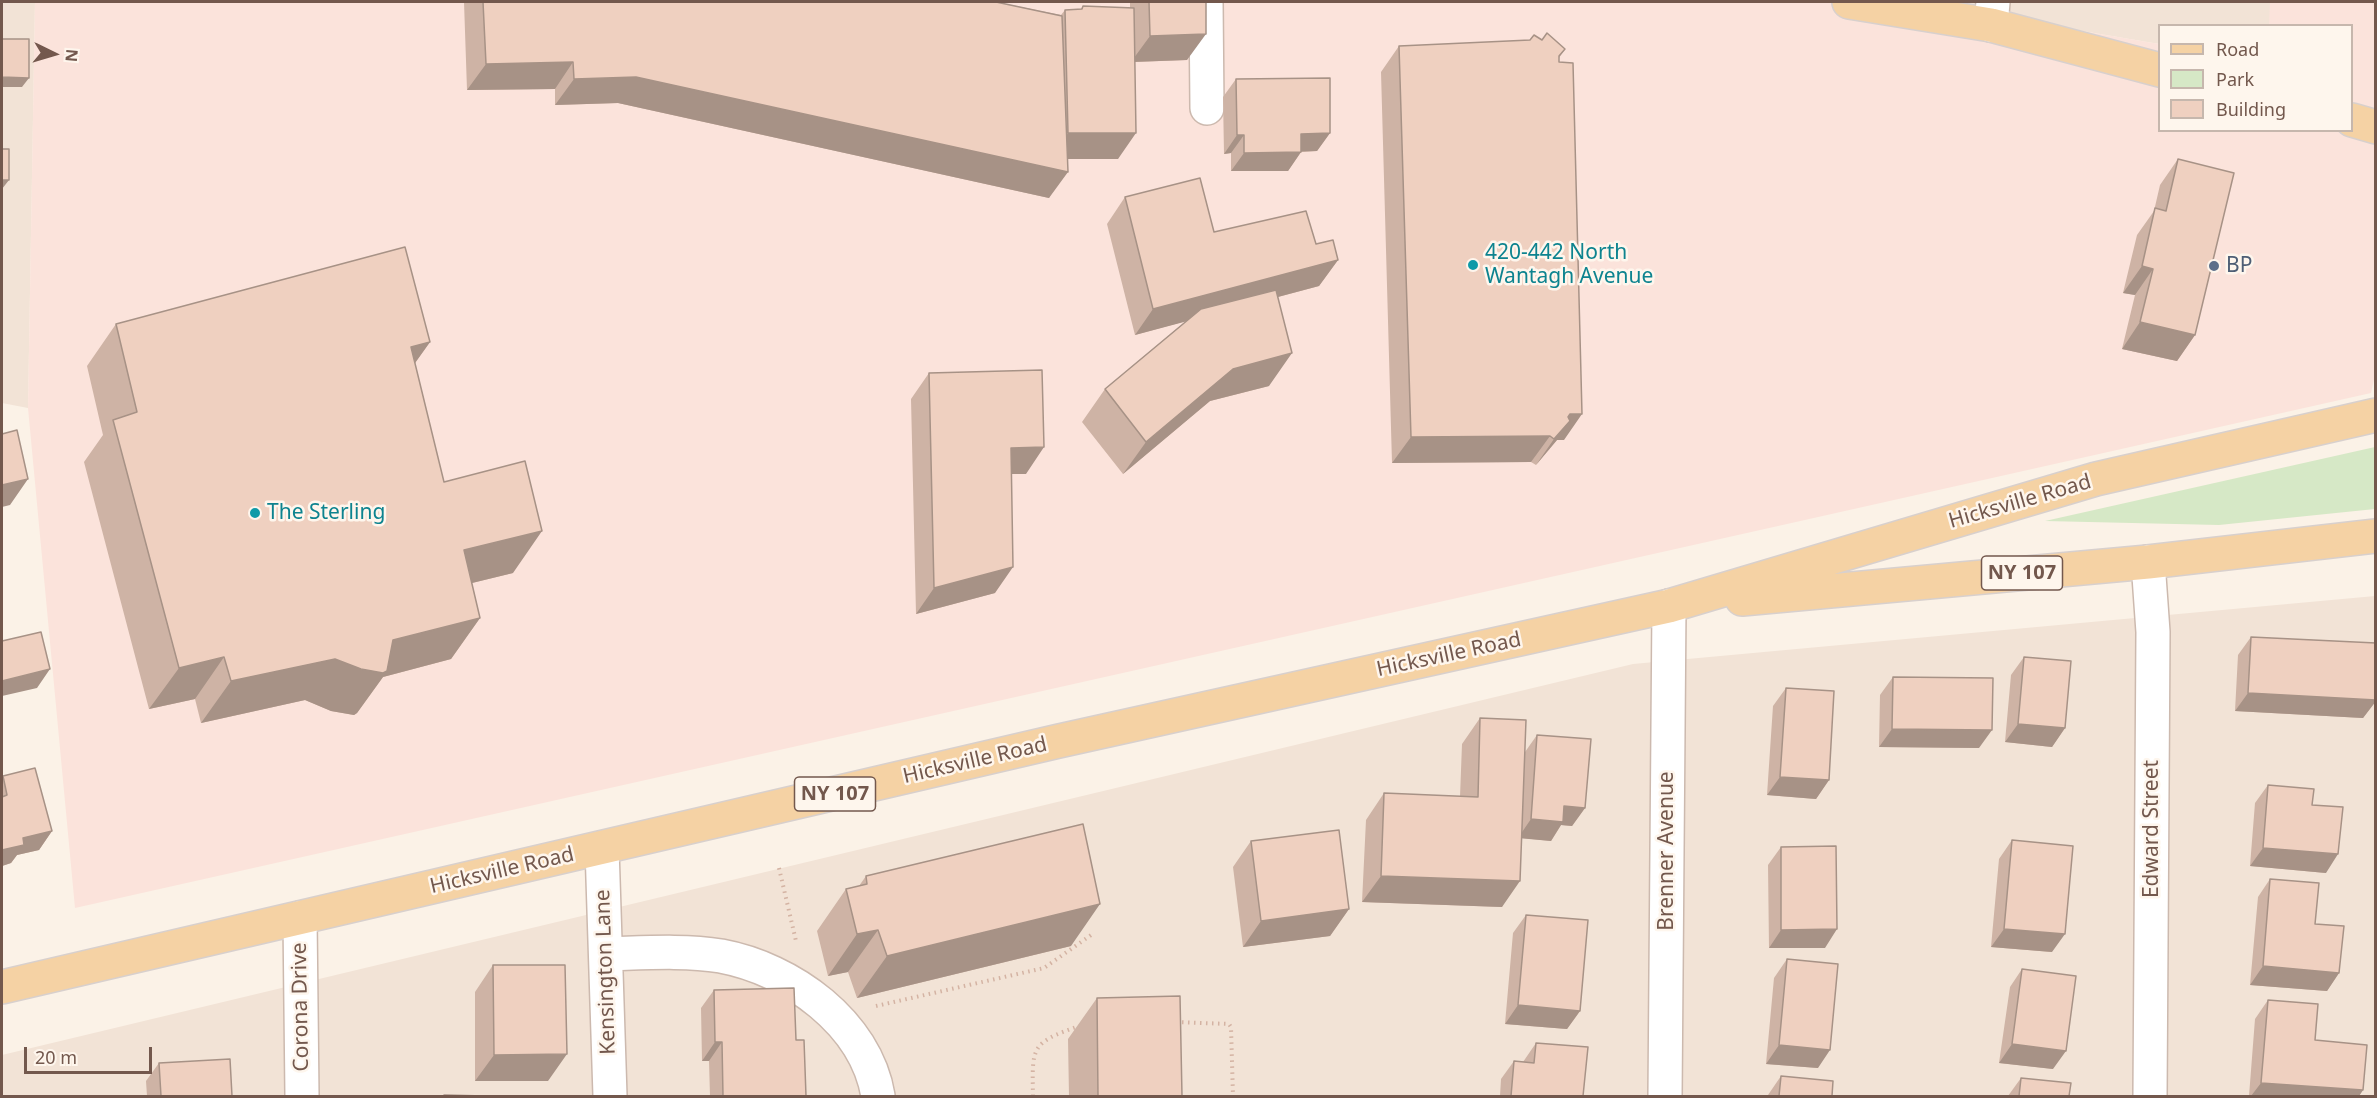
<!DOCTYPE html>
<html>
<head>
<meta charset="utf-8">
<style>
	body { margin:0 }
	#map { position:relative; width:2377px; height:1098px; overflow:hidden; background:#fbf2e7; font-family:"Noto Sans",sans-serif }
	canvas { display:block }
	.frame { position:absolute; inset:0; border:3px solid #73584d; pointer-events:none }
	.legend { position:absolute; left:2158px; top:24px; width:195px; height:108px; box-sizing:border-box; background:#fef6ed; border:2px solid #c6b7ad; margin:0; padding:8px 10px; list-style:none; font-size:18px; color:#73584d }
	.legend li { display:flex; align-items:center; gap:12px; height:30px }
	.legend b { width:30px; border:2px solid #c6b7ad }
	.north { position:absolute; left:24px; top:24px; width:60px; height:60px; -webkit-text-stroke:4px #fef6ed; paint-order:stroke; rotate:95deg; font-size:16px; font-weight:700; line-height:24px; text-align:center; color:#73584d }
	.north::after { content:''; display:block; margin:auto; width:21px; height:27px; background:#73584d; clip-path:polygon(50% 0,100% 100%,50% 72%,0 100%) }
	.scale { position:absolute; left:24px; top:1047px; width:128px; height:27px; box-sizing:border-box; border:3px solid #73584d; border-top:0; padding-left:8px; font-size:18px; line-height:21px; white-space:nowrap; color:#73584d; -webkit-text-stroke:4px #fef6ed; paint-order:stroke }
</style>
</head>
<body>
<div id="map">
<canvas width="2377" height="1098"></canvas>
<div class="frame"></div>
<ul class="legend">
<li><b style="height:8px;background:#f5d2a4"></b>Road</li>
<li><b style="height:16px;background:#d6e8c6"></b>Park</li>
<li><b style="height:16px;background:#efd0c0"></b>Building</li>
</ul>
<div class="north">N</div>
<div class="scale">20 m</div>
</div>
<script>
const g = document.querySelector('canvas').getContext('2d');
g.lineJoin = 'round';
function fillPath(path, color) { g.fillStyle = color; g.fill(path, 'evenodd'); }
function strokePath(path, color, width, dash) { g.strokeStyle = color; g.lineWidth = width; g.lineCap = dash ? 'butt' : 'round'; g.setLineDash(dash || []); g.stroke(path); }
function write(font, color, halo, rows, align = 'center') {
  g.font = font + ' "Noto Sans",sans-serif'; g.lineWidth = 5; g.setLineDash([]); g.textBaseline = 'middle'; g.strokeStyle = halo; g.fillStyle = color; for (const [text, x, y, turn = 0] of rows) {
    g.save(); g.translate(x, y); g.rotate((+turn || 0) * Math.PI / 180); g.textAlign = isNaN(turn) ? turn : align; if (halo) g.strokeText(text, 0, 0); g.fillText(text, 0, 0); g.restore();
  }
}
fillPath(new Path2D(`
	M2,2H35L28,408L2,403Z
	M1911,2H2375L2352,26H2160L2159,44Z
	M2375,596V1096H2V1055L1633,664Z`), '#f2e3d6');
fillPath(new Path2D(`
	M35,2H1911L2159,44L2160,130H2352V26L2269,25L2270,2H2375V375L2371,393L75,908L28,408Z`), '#fbe3db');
fillPath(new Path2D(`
	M2375,447V509L2219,525L2045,521Z`), '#d6e8c6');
const minor = new Path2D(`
	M1206,2L1207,108
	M1991,25L1993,2
	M2148,562L2153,632L2150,1096
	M602,848L610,1096
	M300,918L302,1096
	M607,954C644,953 684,950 721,956C791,969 866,1023 878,1096
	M1665,1096L1669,606`);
const major = new Path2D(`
	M1849,2L1991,25L2160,70
	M2352,120L2376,127
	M1742,599L2148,562L2376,536
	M2,987L1059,741L1669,606L2096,479L2376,415`);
strokePath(minor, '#ccb9ae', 36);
strokePath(major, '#d8d0cd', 36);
strokePath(new Path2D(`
	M779,868L796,941
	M876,1006L1044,968L1094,933
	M1176,1022L1229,1024L1231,1027L1233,1096
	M1033,1096C1032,1046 1031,1043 1079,1026`), '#d4b3a3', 4, [1.5, 4.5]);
strokePath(minor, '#fff', 33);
strokePath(major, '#f5d2a4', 33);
fillPath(new Path2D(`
	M464,2H996L1061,15L1065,10L1081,9L1083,6L1130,8V2H1206L1187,60L1135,62L1118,159H1067L1049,198L618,103L555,105V89L467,90Z
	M1542,40L1565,49L1559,58L1564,440H1557L1536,465L1531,462L1392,463L1381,72L1399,46Z
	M1236,79L1330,133L1317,151L1301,152L1288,171H1231V153L1224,154L1223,97Z
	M2178,159L2195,335L2177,361L2122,349L2135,295L2123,293L2137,235L2154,211L2160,185Z
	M1125,197L1214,232L1316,244L1338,260L1319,286L1278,297L1269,386L1210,401L1123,474L1082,422L1105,389L1186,321L1135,335L1107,224Z
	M116,324L430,342L415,363L444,482L513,573L472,583L480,618L451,659L383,677L357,713L354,715L331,711L305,700L201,723L195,699L149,709L84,462L103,435L87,366Z
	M929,373L1026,474H1011L995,593L916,614L911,399Z
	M2251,637L2376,643V701L2363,718L2235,711L2238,655Z
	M2024,657L2065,728L2052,747L2005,742L2011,675Z
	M1893,677L1979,748L1879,747L1880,695Z
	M1786,688L1829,780L1816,799L1767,795L1773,706Z
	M1480,718L1525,752L1537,735L1585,808L1572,826L1561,825L1551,841L1522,838L1502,907L1362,902L1366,820L1384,793L1460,797L1462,744Z
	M3,776L52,831L39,850L17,855L11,863L2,866V777Z
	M2268,785L2312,805L2326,873L2250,866L2255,803Z
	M2012,840L2052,952L1991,947L1999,859Z
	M1251,841L1349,909L1330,936L1243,947L1233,867Z
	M1781,847L1825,948H1769L1768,865Z
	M866,876L1071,946L857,998L848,972L828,976L817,931L846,889L859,886Z
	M2270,879L2315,924L2339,973L2327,991L2250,985L2258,897Z
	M1526,915L1580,1011L1567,1029L1505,1024L1513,933Z
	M1787,959L1818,1068L1766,1064L1774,978Z
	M493,965L548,1081H475V992Z
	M2022,969L2053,1069L1999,1063L2010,987Z
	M714,990L796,1040L806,1096H710L709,1061H702L701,1008Z
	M1097,998L1182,1096H1069L1068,1039Z
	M2268,1000L2363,1090L2359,1096H2249L2255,1019Z
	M1536,1043L1583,1096H1500L1501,1079L1514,1061L1523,1062Z
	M159,1063L232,1096H147L146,1081Z
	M1781,1076L1832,1096H1768V1095Z
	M2021,1078L2069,1096H2008Z`), '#ceb3a5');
fillPath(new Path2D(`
	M1206,34L1187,60L1131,62L1150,36Z
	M573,62L555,89L467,90L486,64Z
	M2,77L29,78L22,87H2Z
	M636,77L1068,172L1049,198L618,103L555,105L574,79Z
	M1068,133H1136L1118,159H1050Z
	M1330,133L1317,151L1288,152L1301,134Z
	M1237,135H1244L1231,153L1224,154Z
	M1301,152L1288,171H1231L1244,153Z
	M2,180H9L2,189Z
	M1338,260L1319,286L1135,335L1153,309Z
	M2142,266L2153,269L2135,295L2123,293Z
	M2140,322L2195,335L2177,361L2122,349Z
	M430,342L400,384L411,347Z
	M1292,353L1269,386L1210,401L1123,474L1146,442L1233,369Z
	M1570,414H1582L1564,440H1557L1536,465L1554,439Z
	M1550,436L1531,462L1392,463L1411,437Z
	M1044,447L1026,474H993L1011,448Z
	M28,479L10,505L2,507V485Z
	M542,531L513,573L435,592L464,550Z
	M1013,567L995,593L916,614L934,588Z
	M480,618L451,659L383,677L357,713L354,715L331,711L305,700L201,723L231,681Z
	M224,657L195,699L149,709L179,668Z
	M50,669L37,688L2,696V681Z
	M2248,693L2376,700V701L2363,718L2235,711Z
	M2018,724L2065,728L2052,747L2005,742Z
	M1892,729L1992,730L1979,748L1879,747Z
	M1780,777L1829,780L1816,799L1767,795Z
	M1564,806L1585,808L1572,826L1561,825L1551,841L1518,838L1531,819Z
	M52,831L39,850L17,855L11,863L2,866V850L23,838Z
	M2263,848L2338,854L2326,873L2250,866Z
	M1381,876L1520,881L1502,907L1362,902Z
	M1100,904L1071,946L857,998L887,956Z
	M1349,909L1330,936L1243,947L1261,921Z
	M1837,929L1825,948H1769L1781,930Z
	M2004,929L2065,934L2052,952L1991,947Z
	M878,930L848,972L828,976L857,934Z
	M2263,966L2339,973L2327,991L2250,985Z
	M1518,1005L1580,1011L1567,1029L1505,1024Z
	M715,1042H722L709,1061H702Z
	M2012,1044L2066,1051L2053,1069L1999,1063Z
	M1779,1045L1830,1050L1818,1068L1766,1064Z
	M567,1054L548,1081H475L494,1055Z
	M2261,1083L2363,1090L2359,1096H2251Z`), '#a79286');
const building = new Path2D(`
	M483,2H996L1062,16L1068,172L636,77L574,79L573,62L486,64Z
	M1149,2H1206V34L1150,36Z
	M1083,6L1134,8L1136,133H1068L1065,10L1082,9Z
	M1547,33L1565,49L1559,56V62L1573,63L1582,414H1570L1568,417L1570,421L1554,439L1550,436L1411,437L1399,46L1530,40L1534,35L1542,40Z
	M2,39H29V78L2,77Z
	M1330,78V133L1301,134V152L1244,153V135H1237L1236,79Z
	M2,149H9V180H2Z
	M2178,159L2234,173L2195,335L2140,322L2153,269L2142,266L2155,208L2166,211Z
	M1200,178L1214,232L1306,211L1316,244L1333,240L1338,260L1153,309L1125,197Z
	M405,247L430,342L411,347L444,482L525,461L542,531L464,550L480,618L393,640L387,671L383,673L361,669L335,659L231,681L224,657L179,668L113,420L137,412L116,324Z
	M1276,290L1292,353L1233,369L1146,442L1105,389L1201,309Z
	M1042,370L1044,447L1011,448L1013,567L934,588L929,373Z
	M17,430L28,479L2,485V434Z
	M41,632L50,669L2,681V641Z
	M2251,637L2376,643V700L2248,693Z
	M2024,657L2071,661L2065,728L2018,724Z
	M1893,677L1993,678L1992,730L1892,729Z
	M1786,688L1834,691L1829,780L1780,777Z
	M1480,718L1526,720L1520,881L1381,876L1384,793L1478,797Z
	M1537,735L1591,739L1585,808L1564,806L1563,822L1531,819Z
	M35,768L52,831L23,838L24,845L2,850V797L7,795L3,776Z
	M2268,785L2314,789L2312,805L2343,807L2338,854L2263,848Z
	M1083,824L1100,904L887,956L878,930L857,934L846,889L867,884L866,876Z
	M1339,830L1349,909L1261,921L1251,841Z
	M2012,840L2073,846L2065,934L2004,929Z
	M1836,846L1837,929L1781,930V847Z
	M2270,879L2319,883L2315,924L2344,926L2339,973L2263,966Z
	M1526,915L1588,920L1580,1011L1518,1005Z
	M1787,959L1838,964L1830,1050L1779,1045Z
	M493,965H565L567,1054L494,1055Z
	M2022,969L2076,976L2066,1051L2012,1044Z
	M794,988L796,1040H804L806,1096H723L722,1042H715L714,990Z
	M1180,996L1182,1096H1098L1097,998Z
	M2268,1000L2318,1004L2315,1040L2367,1045L2363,1090L2261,1083Z
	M1536,1043L1588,1047L1583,1096H1511L1514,1061L1534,1063Z
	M230,1059L232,1096H161L159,1063Z
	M1781,1076L1833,1081L1832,1096H1779Z
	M2021,1078L2071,1083L2069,1096H2019Z
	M444,1095L485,1096H444Z`);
fillPath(building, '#efd0c0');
strokePath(building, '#a79286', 1.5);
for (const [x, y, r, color] of [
	[1473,265,6,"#0f9aa8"],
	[2214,266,6,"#5c6f8a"],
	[255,513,6,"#0f9aa8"]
]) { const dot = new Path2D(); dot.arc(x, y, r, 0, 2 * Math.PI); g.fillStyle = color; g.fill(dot); strokePath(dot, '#fef6ed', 2); }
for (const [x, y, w] of [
	[2022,573,81],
	[835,794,81]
]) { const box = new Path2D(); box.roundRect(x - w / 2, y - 17, w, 34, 4.5); g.fillStyle = '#fef6ed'; g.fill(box); strokePath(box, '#73584d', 1.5); }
write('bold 20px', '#73584d', null, [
	["NY 107",2022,573],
	["NY 107",835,794]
]);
write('21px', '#0d838f', '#fef6ed', [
	["420-442 North",1485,253],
	["Wantagh Avenue",1485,277],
	["The Sterling",267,513]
], 'left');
write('21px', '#4e5e75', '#fef6ed', [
	["BP",2226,266]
], 'left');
write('21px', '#73584d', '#fef6ed', [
	["Hicksville Road",2020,502,-16],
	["Hicksville Road",1449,655,-12],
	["Hicksville Road",975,761,-13],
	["Edward Street",2152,829,-90],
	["Brenner Avenue",1667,851,-90],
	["Hicksville Road",502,871,-13],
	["Kensington Lane",606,972,-92],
	["Corona Drive",301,1007,-91]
]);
</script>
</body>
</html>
